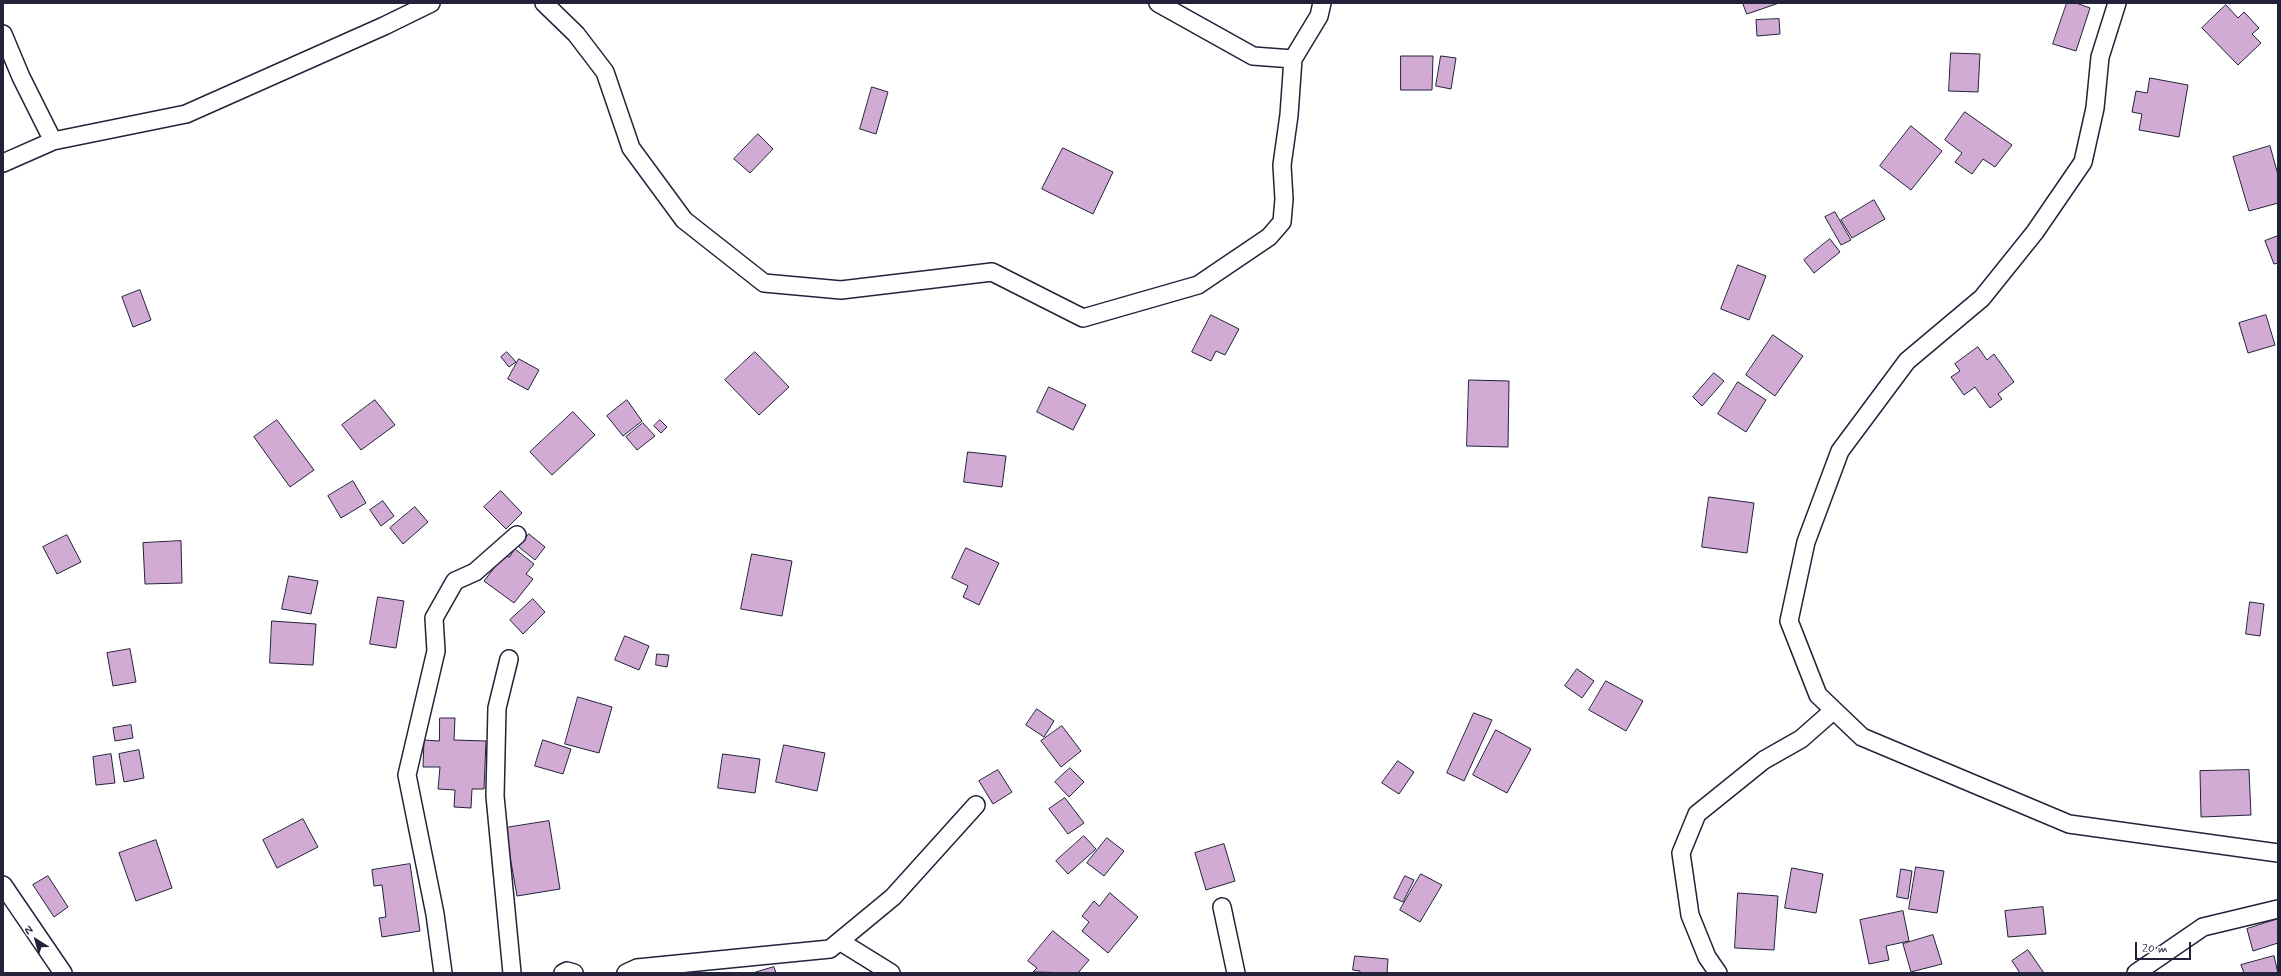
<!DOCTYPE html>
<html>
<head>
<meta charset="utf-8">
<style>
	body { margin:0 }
	#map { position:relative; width:2281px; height:976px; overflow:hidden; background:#fff; font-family:Mynerve,sans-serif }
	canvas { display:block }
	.frame { position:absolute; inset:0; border:4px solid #22223b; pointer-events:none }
	.north { position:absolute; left:16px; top:920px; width:40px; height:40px; -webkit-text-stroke:3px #fff; paint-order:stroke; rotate:323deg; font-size:11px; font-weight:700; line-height:16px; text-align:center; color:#22223b }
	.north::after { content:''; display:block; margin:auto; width:14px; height:18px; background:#22223b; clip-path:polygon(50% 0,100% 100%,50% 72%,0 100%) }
	.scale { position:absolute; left:2135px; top:942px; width:56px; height:18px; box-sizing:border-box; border:2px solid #22223b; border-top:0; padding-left:5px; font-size:12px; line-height:14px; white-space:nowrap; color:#22223b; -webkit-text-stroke:3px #fff; paint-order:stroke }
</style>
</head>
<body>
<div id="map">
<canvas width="2281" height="976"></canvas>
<div class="frame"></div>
<div class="north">N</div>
<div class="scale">20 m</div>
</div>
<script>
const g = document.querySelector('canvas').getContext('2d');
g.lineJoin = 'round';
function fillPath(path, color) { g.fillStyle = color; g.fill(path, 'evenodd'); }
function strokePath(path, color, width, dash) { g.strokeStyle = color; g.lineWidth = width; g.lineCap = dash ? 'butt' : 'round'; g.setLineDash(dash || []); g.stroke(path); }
const building = new Path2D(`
	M1743,3H1779L1747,14Z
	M2067,3H2076L2090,8L2076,51L2053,44Z
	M2226,5L2238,18L2244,12L2259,28L2252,34L2261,43L2238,65L2202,28Z
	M1779,19L1780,34L1757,36L1756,20Z
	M1951,53L1980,54L1978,92L1949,91Z
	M1401,56H1433L1432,90H1401Z
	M1441,56L1456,58L1451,89L1436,86Z
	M2150,78L2188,85L2179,137L2139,130L2142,114L2132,112L2136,91L2147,93Z
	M872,87L888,92L876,134L860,129Z
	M1965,112L2012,145L1995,167L1983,159L1972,174L1955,162L1962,153L1945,140Z
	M1911,126L1942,151L1911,190L1880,166Z
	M758,134L773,149L750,173L734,159Z
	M2270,146L2278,175V203L2249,211L2233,157Z
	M1063,148L1113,172L1093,214L1042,189Z
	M1874,200L1885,219L1852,238L1841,220Z
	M1835,212L1851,240L1841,245L1825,217Z
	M2278,236V263L2274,264L2265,241Z
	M1830,239L1840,252L1814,273L1804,260Z
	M1738,265L1766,276L1749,320L1721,309Z
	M140,290L151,320L133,327L122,297Z
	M1211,315L1239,329L1225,355L1216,351L1211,361L1192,352Z
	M2266,315L2275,345L2248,353L2239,323Z
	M1773,335L1803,356L1775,396L1746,375Z
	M1978,347L1987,360L1994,354L2014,382L1998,394L2002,399L1990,408L1975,387L1964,395L1951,377L1960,371L1955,364Z
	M507,352L516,362L509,367L501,357Z
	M755,352L789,387L759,415L725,380Z
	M519,359L539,370L528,390L508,379Z
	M1714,373L1724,381L1702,406L1693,397Z
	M1469,380L1509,381L1508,447L1467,446Z
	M1738,382L1766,400L1746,432L1718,414Z
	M1049,387L1086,405L1073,430L1037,412Z
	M375,400L395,425L361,450L342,425Z
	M627,400L642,421L623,436L607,416Z
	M573,412L595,435L552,475L530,452Z
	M277,420L314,470L290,487L254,437Z
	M660,420L667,427L661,433L654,426Z
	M643,423L655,436L637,450L626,437Z
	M968,452L1006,456L1002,487L964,482Z
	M353,481L366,503L341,518L328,496Z
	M501,491L522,513L506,529L484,507Z
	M1709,497L1754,503L1747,553L1702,547Z
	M383,501L394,516L381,526L370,510Z
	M415,507L428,522L403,544L390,528Z
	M529,534L545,547L535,560L519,547Z
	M67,535L81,562L57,574L43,547Z
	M181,541L182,583L145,584L143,543Z
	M966,548L999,563L979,605L963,597L968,586L952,578Z
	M515,549L534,564L526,574L533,579L514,603L484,581L505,554L509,557Z
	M752,554L792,561L782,616L741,609Z
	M289,576L318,581L311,614L282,609Z
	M378,597L404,601L396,648L370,644Z
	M533,599L545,612L523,634L510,620Z
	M2250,602L2264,604L2260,636L2246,634Z
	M272,621L316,624L313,665L270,663Z
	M625,636L649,646L639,670L615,660Z
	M130,649L136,682L113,686L107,653Z
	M657,654L669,655L667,667L656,665Z
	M1577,669L1594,681L1582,698L1565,686Z
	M1606,681L1643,701L1626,731L1589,710Z
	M578,697L612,707L599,753L565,744Z
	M1037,709L1054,721L1044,737L1026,725Z
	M1474,713L1492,720L1464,781L1447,773Z
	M440,718H455L454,740L486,741L484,789H472L471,808L454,807L455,790L438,789L440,767H423L424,740L439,741Z
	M131,725L133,738L115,741L113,728Z
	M1062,726L1081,751L1061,767L1041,741Z
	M1496,730L1531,749L1507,793L1473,775Z
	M543,740L571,749L563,774L535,766Z
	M784,745L825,753L817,791L776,782Z
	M139,750L144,778L124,782L119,754Z
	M111,754L115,783L96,785L93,757Z
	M723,754L760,759L755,793L718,788Z
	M1398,761L1414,772L1399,794L1382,783Z
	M1070,768L1084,782L1069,797L1055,782Z
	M998,770L1012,792L993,804L979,781Z
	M2249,770L2251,815L2201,817L2200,771Z
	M1065,798L1084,823L1068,834L1049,809Z
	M303,819L318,847L277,868L263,840Z
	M549,821L560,889L517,896L505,828Z
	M1084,836L1096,849L1068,874L1056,861Z
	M1107,838L1124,851L1104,876L1087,863Z
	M156,840L172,888L136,901L119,853Z
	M1224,844L1235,881L1206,890L1195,853Z
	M410,864L420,931L382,937L379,918L386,917L382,885L374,886L372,870Z
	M1916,867L1944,871L1937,913L1909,909Z
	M1792,868L1823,874L1816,913L1785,908Z
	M1901,869L1912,871L1908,899L1897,897Z
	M1421,874L1442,885L1420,922L1400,910Z
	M48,876L68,907L54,917L33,885Z
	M1405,876L1414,880L1403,902L1394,898Z
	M1110,893L1138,917L1108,953L1082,931L1089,922L1082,916L1094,901L1099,906Z
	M1738,893L1778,896L1774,950L1735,948Z
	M2043,907L2046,934L2008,937L2005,911Z
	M1903,911L1909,941L1886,946L1889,960L1869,964L1860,920Z
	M2278,919V943L2253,951L2247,929Z
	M1053,931L1089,960L1078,973L1033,972L1037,968L1028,961Z
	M1933,935L1942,964L1911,972L1903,944Z
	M2028,950L2044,973H2020L2012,961Z
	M1355,956L1388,959L1387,973H1360V971L1353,970Z
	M2274,956L2278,973H2244L2241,965Z
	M774,967L776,973H753Z`);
fillPath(building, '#d2abd4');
strokePath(building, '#22223b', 1);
const street = new Path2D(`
	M544,3L576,34L605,72L631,148L684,220L764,283L841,290L992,272L1083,318L1198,285L1269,237L1282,222L1284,199L1282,165L1289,115L1293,59
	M1158,3L1253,56L1293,59L1319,16L1322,3
	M2117,3L2100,57L2095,108L2083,162L2035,232L1982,298L1907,361L1840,451L1806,542L1789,621L1818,695L1862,737L2069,824L2278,853
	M3,34L21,77L53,141
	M3,163L53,141L186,114L384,26L431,3
	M509,659L497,708L495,796L512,973
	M3,885L63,973
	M1222,907L1236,973
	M841,942L891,973
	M443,973L435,914L407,775L436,651L434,618L455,581L475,572L517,535
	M563,973L567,971L574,973
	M626,973L637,968L830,949L893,897L976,805
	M1718,973L1707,957L1690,915L1681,853L1697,814L1764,760L1801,739L1834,710
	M2136,973L2203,927L2278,909`);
strokePath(street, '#22223b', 20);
strokePath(street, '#fff', 17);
</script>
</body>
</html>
